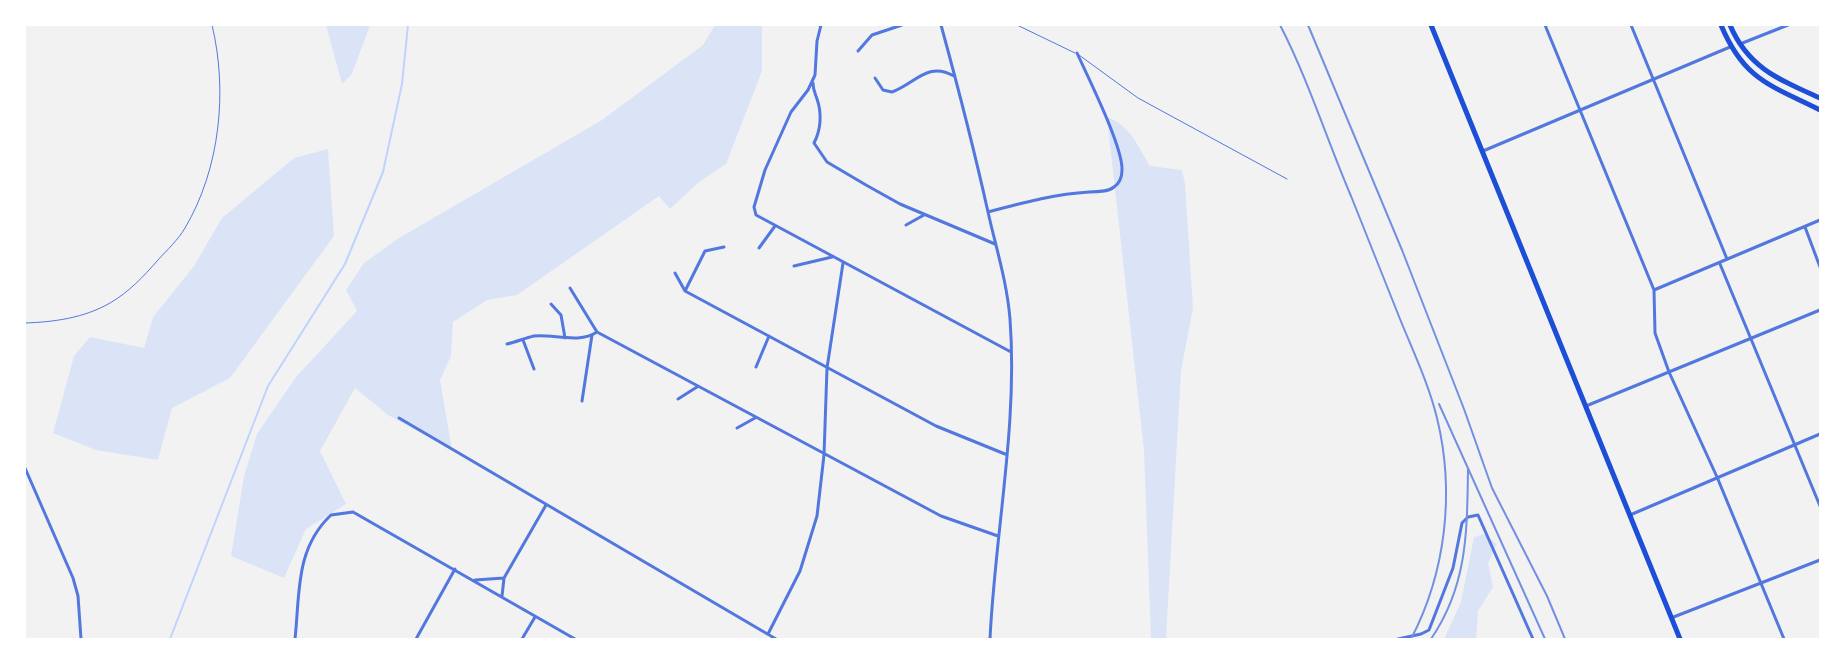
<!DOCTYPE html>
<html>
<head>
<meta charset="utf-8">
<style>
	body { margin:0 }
	#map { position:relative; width:1845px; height:664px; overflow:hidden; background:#f2f2f2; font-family:Bitter,serif }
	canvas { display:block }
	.frame { position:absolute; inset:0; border:26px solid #fff; pointer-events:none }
</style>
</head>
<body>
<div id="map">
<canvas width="1845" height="664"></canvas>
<div class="frame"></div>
</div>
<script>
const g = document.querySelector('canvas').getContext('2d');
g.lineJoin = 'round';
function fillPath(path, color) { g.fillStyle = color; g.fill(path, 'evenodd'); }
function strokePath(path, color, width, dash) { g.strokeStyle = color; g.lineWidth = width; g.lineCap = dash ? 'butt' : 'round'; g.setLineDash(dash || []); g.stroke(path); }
fillPath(new Path2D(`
	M326,25H370L352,74L342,84Z
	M715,25H762V71L726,164L699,182L670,209L659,196L517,295L487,300L453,322L451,356L440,380L452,450L388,415L355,388L320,451L346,504L306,529L284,578L231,556L244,476L257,434L296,377L357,311L346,290L364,263L399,238L602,120L703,45Z
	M1107,117C1131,126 1137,145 1150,166L1182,170L1185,184L1193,308L1181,371L1166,639H1151L1144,451Z
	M328,149L334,236L230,378L172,408L158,460L96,450L53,433L74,356L90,337L144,348L153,317L194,266L222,218L294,158Z
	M1484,534L1497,544L1488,563L1493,587L1478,611L1476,639H1444L1461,602L1474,537Z`), '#dbe4f7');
strokePath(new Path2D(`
	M170,639L268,386L345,264L383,172L402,84L408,25`), '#bfd3fe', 2);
strokePath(new Path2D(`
	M1017,25L1075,53
	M1079,55L1138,98L1287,179
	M25,323C54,322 84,318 110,303C129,292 143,277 158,260C167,250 178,240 185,228C220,169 228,91 212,25`), '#5277de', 1);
strokePath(new Path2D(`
	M821,25L817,41L815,75L808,90L791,112L765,170L754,207L756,215L1011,352
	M941,25C958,87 974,149 988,212C996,248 1007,282 1010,319C1018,425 995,533 990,639
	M1545,25L1654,290L1655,333L1669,372L1717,477L1784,639
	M1631,25L1727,259
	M1740,44L1788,25
	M858,51L872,35L902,25
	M875,78L883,90L892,92C915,84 927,61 954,76
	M813,83C813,90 815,93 817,99C822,113 821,130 814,143L827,162L866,185L900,204L995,244
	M1483,151L1730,47
	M988,212C1022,203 1054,194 1089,192C1097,192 1108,192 1114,187C1120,183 1122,177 1122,170C1123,147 1088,77 1077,53
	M906,225L924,215
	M1805,227L1820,267
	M759,248L775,226
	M1720,264L1820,506
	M794,266L832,257
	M675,273L685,291L936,426L1005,454
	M570,288L597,332L941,516L998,536
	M1654,290L1820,220
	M685,291L705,251L724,247
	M551,304L561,315L565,338
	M523,340L534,369
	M507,344C516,342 525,338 534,336C554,334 579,344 597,332
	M756,367L769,336
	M678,399L697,387
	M582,401L592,335
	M1586,406L1820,310
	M399,418L776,639
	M737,428L755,418
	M25,468L73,578L78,596L81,639
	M1630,515L1820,434
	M475,580L504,578
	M502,596L504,578L546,505
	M1671,618L1820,560
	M768,634L800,571L817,516L824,455L827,368L843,263
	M295,639C300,593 295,549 331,515L353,512L575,639
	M416,639L455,569
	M522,639L535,617
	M1398,639L1421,634L1429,630L1453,568L1462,523L1468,517L1478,515L1533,639`), '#5277de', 3);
strokePath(new Path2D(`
	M1431,25L1680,639`), '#1d4ed8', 5);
strokePath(new Path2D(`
	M1721,25C1744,80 1770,85 1820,110
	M1730,25C1748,68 1780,80 1820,98`), '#1d4ed8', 5);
strokePath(new Path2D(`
	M1280,25C1308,79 1327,140 1351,196C1366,234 1381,271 1396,309C1410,345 1428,381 1437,418C1455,492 1446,572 1411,639
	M1308,25L1402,250L1464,409L1492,488L1547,596L1565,639
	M1439,404L1545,639
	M1431,639C1468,585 1467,530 1468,469`), '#7290e2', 2);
</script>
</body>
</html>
